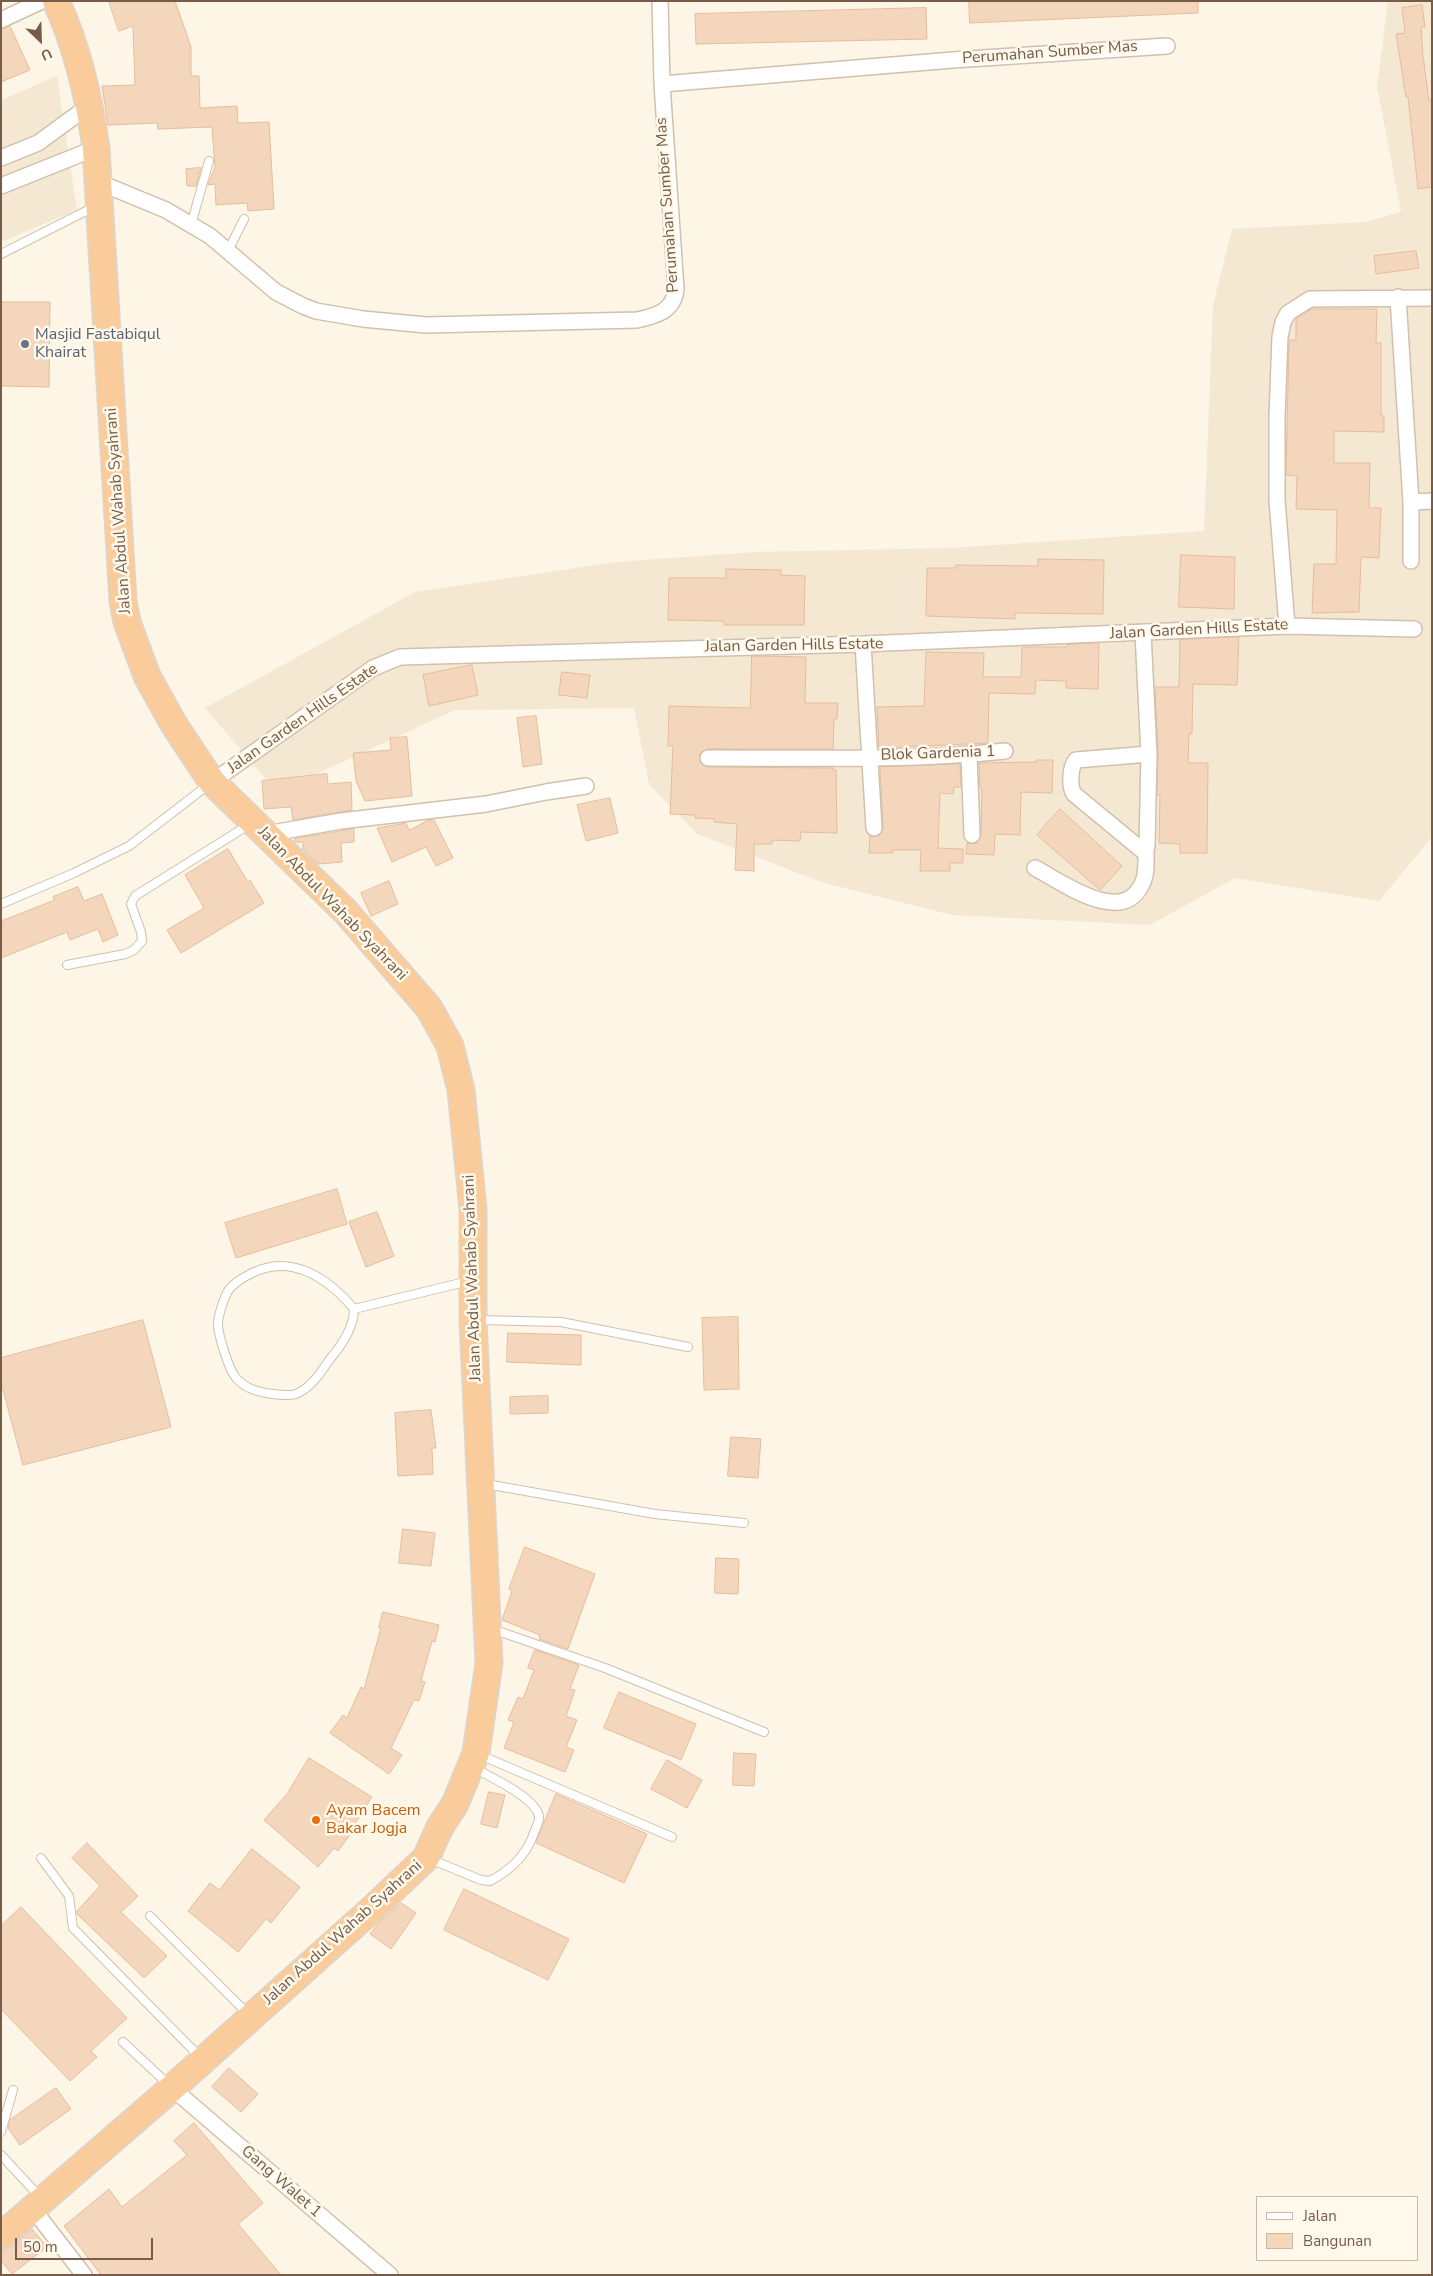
<!DOCTYPE html>
<html>
<head>
<meta charset="utf-8">
<style>
	body { margin:0 }
	#map { position:relative; width:1433px; height:2276px; overflow:hidden; background:#fdf5e5; font-family:"Nunito Sans",sans-serif }
	canvas { display:block }
	.frame { position:absolute; inset:0; border:2px solid #765c49; pointer-events:none }
	.legend { position:absolute; left:1256px; top:2196px; width:162px; height:65px; box-sizing:border-box; background:#fff9eb; border:1px solid #c8baaa; margin:0; padding:6px 9px; list-style:none; font-size:15px; color:#765c49 }
	.legend li { display:flex; align-items:center; gap:10px; height:25px }
	.legend b { width:25px; border:1px solid #c8baaa }
	.north { position:absolute; left:15px; top:15px; width:50px; height:50px; -webkit-text-stroke:4px #fff9eb; paint-order:stroke; rotate:156deg; font-size:14px; font-weight:700; line-height:20px; text-align:center; color:#765c49 }
	.north::after { content:''; display:block; margin:auto; width:18px; height:22px; background:#765c49; clip-path:polygon(50% 0,100% 100%,50% 72%,0 100%) }
	.scale { position:absolute; left:15px; top:2238px; width:138px; height:22px; box-sizing:border-box; border:2px solid #765c49; border-top:0; padding-left:6px; font-size:15px; line-height:18px; white-space:nowrap; color:#765c49; -webkit-text-stroke:4px #fff9eb; paint-order:stroke }
</style>
</head>
<body>
<div id="map">
<canvas width="1433" height="2276"></canvas>
<div class="frame"></div>
<ul class="legend">
<li><b style="height:6px;background:#fff"></b>Jalan</li>
<li><b style="height:14px;background:#f3d6bb"></b>Bangunan</li>
</ul>
<div class="north">U</div>
<div class="scale">50 m</div>
</div>
<script>
const g = document.querySelector('canvas').getContext('2d');
g.lineJoin = 'round';
function fillPath(path, color) { g.fillStyle = color; g.fill(path, 'evenodd'); }
function strokePath(path, color, width, dash) { g.strokeStyle = color; g.lineWidth = width; g.lineCap = dash ? 'butt' : 'round'; g.setLineDash(dash || []); g.stroke(path); }
function write(font, color, halo, rows, align = 'center') {
  g.font = font + ' "Nunito Sans",sans-serif'; g.lineWidth = 5; g.setLineDash([]); g.textBaseline = 'middle'; g.strokeStyle = halo; g.fillStyle = color; for (const [text, x, y, turn = 0] of rows) {
    g.save(); g.translate(x, y); g.rotate((+turn || 0) * Math.PI / 180); g.textAlign = isNaN(turn) ? turn : align; if (halo) g.strokeText(text, 0, 0); g.fillText(text, 0, 0); g.restore();
  }
}
fillPath(new Path2D(`
	M1388,1H1432V837L1379,901L1235,878L1150,925L953,915L824,883L697,834L649,784L634,708L455,710L277,792L205,708L415,592L616,562L755,552L951,548L1204,531L1213,305L1232,229L1365,222L1401,212L1377,87Z
	M57,76L77,210L1,242V100Z`), '#f5e8d3');
const building = new Path2D(`
	M109,1H175L191,47V76H199L200,108L237,106L238,123L269,122L274,209L248,211L247,203L216,205L215,184L208,185L215,167L212,127L158,129L157,123L108,125L102,86L135,85L133,26L119,31Z
	M969,1H1198V13L970,23Z
	M1422,5L1425,27H1421L1423,56L1429,100H1432V187L1418,189L1408,97H1406L1396,34L1405,33L1402,8Z
	M926,8L927,39L696,44L695,14Z
	M10,26L30,70L1,82V29Z
	M201,168L196,186H187L186,169Z
	M1416,251L1419,268L1376,274L1374,256Z
	M1,302H50L49,387L1,386Z
	M1312,309H1377L1376,343H1381V416H1384V432L1334,431V463H1370L1369,508H1381L1379,558L1361,557L1359,612L1312,613L1314,564H1336L1337,510L1296,509L1297,476L1286,475L1289,340H1296V319Z
	M1181,555L1235,557L1234,609L1179,607Z
	M1038,559L1104,560L1103,614L1015,613V619L926,616L927,568H956V565L1038,566Z
	M726,569L781,570V575L805,576L804,625H724V621L668,620L669,578H726Z
	M1239,637L1237,685L1193,684L1192,734H1189L1188,763H1208L1207,853H1180V844L1159,843L1160,795H1157L1158,754L1155,687H1179L1180,640Z
	M1099,643L1098,689L1066,688V681L1036,680L1035,694L989,693L988,743L879,748L877,707L924,706L926,652L984,653L983,677H1021L1022,647H1067V645Z
	M752,656L806,657L805,703H838L837,719H834L833,749H708L700,753V762L708,767L833,768V770H836L837,833L801,832L800,841L772,840V844H754V871L735,870L737,824L714,822V819L695,818V815L670,814L673,746H668L669,706L750,708Z
	M472,665L478,695L429,706L423,675Z
	M562,672L590,675L587,698L559,695Z
	M536,716L542,764L523,767L517,718Z
	M407,737L412,796L365,801L356,781L353,753L391,750L390,738Z
	M1037,760H1053L1052,793L1021,792L1020,835L995,834L994,855L966,854L967,843H977L981,835L982,788H980L979,763L1036,762Z
	M960,764L961,787H954L953,794L940,793L938,848L963,849V863H950V871H920L921,850H893V853H869L870,836H879L883,828L880,767Z
	M327,774L328,784L351,782L352,810L293,820L291,807L264,809L262,781Z
	M610,798L618,833L586,841L577,805Z
	M1060,809L1122,866L1100,890L1037,835Z
	M429,820H434L453,858L436,866L426,847L392,862L377,828L406,823L409,830Z
	M354,829V842L341,843L342,862L318,864L303,849V842H295V839Z
	M228,849L248,882L250,880L264,903L181,953L167,930L204,908L185,875Z
	M389,881L398,904L371,916L361,893Z
	M78,887L84,901L102,894L118,935L103,942L98,929L70,940L67,932L1,958V921L55,900L53,897Z
	M337,1189L347,1224L236,1258L225,1223Z
	M377,1212L394,1256L366,1267L349,1222Z
	M738,1317L739,1389L704,1390L702,1318Z
	M143,1320L171,1427L23,1465L1,1382V1358Z
	M508,1333L581,1335V1365L507,1362Z
	M548,1396V1413L510,1414V1397Z
	M431,1410L436,1448H432L433,1474L398,1476L395,1413Z
	M731,1437L761,1439L758,1478L728,1476Z
	M403,1529L435,1533L431,1566L399,1563Z
	M525,1547L595,1574L568,1649L539,1639L540,1635L502,1620L512,1591L509,1589Z
	M716,1558L739,1559L738,1594L715,1593Z
	M383,1612L439,1625L435,1642L432,1641L421,1681L425,1682L419,1701L414,1700L391,1748L402,1755L389,1774L330,1733L343,1715L347,1718L361,1687L364,1689L381,1628H379Z
	M535,1650L579,1665L570,1689L575,1690L566,1716L577,1720L566,1747L574,1750L565,1772L504,1748L514,1722L508,1720L518,1697L523,1699L534,1670L528,1668Z
	M619,1692L696,1724L681,1760L604,1728Z
	M734,1753L756,1754L754,1786L733,1785Z
	M309,1758L372,1797L350,1831L352,1832L338,1851L334,1848L318,1867L264,1820L287,1794Z
	M667,1760L702,1780L687,1808L651,1789Z
	M489,1792L505,1795L497,1828L481,1824Z
	M556,1794L647,1834L624,1883L536,1843Z
	M87,1843L138,1896L121,1912L167,1956L144,1978L77,1914V1911L100,1886L72,1858Z
	M252,1849L300,1887L271,1923L266,1919L238,1952L188,1911L210,1883L219,1890Z
	M464,1889L569,1939L548,1980L444,1930Z
	M401,1903L416,1913L391,1949L370,1934L378,1924Z
	M21,1907L127,2018L91,2051L97,2057L70,2081L1,2009V1926Z
	M229,2068L258,2094L241,2112L212,2087Z
	M56,2088L71,2109L20,2145L8,2128L10,2120Z
	M194,2123L263,2203L238,2224L281,2275H101L64,2226L109,2189L122,2207L187,2155L174,2141Z
	M32,2229L47,2247L12,2274L1,2261V2251L11,2247Z`);
fillPath(building, '#f3d6bb');
strokePath(building, '#e6bd9b', 1);
const service = new Path2D(`
	M191,225L209,161
	M228,251L244,219
	M1,254L96,206
	M1,904L74,873L129,846L208,785
	M67,965L125,954L134,950L142,941L141,932L131,904L135,896L250,824
	M354,1309C329,1279 292,1253 252,1273C244,1277 233,1283 228,1291C224,1298 218,1316 218,1324C218,1335 229,1370 236,1378C246,1389 258,1392 273,1394C280,1395 289,1396 296,1394C311,1388 321,1372 330,1359C342,1345 354,1328 354,1309L469,1281
	M478,1320L561,1322L688,1347
	M486,1484L655,1514L744,1523
	M492,1629L605,1668L764,1732
	M480,1755L672,1837
	M41,1858L69,1896L73,1928L201,2058
	M430,1859L481,1880L490,1881C509,1871 524,1858 532,1838C534,1832 538,1825 539,1819C541,1800 489,1776 474,1768
	M150,1916L248,2014
	M123,2042L169,2085
	M1,2132L13,2090
	M1,2155L40,2197`);
const minor = new Path2D(`
	M660,1L662,84
	M1,20L42,1
	M1,158L38,143L90,105
	M98,182L166,210L210,236L276,292L303,306L316,311L363,319L426,325L637,320C656,316 674,311 676,289L662,84L953,60L1167,46
	M1,186L96,148
	M1398,297L1411,502L1432,501
	M1411,502V561
	M1287,626L1277,500V416L1280,337L1283,322L1288,313L1310,299L1432,298
	M1143,633L1149,754L1147,846L1143,851L1074,794C1069,786 1070,767 1076,760L1149,754
	M863,644L874,828
	M969,755L972,835
	M708,758C806,758 907,761 1005,751
	M212,782L373,668L400,657L863,644L1287,626L1414,629
	M266,834L341,821L486,804L546,792L586,786
	M1035,868C1062,882 1122,927 1142,884C1147,875 1146,861 1146,850
	M172,2088L390,2275
	M33,2209L84,2275`);
const trunk = new Path2D(`
	M1,2236L172,2088L371,1910L426,1858L440,1827L455,1804L476,1753L489,1663L473,1320V1209L461,1090L450,1046L429,1008L345,911L212,782L173,723L147,676L127,622L123,601L96,148C89,98 78,48 56,1`);
strokePath(service, '#d1c0ad', 10);
strokePath(minor, '#d1c0ad', 18);
strokePath(trunk, '#dbd5d0', 29);
strokePath(service, '#fff', 8);
strokePath(minor, '#fff', 15);
strokePath(trunk, '#facc9b', 26);
for (const [x, y, r, color] of [
	[25,344,5,"#6b7280"],
	[316,1820,5,"#e8710a"]
]) { const dot = new Path2D(); dot.arc(x, y, r, 0, 2 * Math.PI); g.fillStyle = color; g.fill(dot); strokePath(dot, '#fff9eb', 2); }
write('16px', '#765c49', '#fff9eb', [
	["Perumahan Sumber Mas",1050,53,-4],
	["Perumahan Sumber Mas",668,205,-94],
	["Jalan Abdul Wahab Syahrani",119,511,-94],
	["Jalan Garden Hills Estate",1199,630,-3],
	["Jalan Garden Hills Estate",794,646,-1],
	["Jalan Garden Hills Estate",303,719,-35],
	["Blok Gardenia 1",938,754,-2],
	["Jalan Abdul Wahab Syahrani",332,904,46],
	["Jalan Abdul Wahab Syahrani",473,1278,-92],
	["Jalan Abdul Wahab Syahrani",343,1933,-42],
	["Gang Walet 1",281,2182,41]
]);
write('16px', '#5b616d', '#fff9eb', [
	["Masjid Fastabiqul",35,335],
	["Khairat",35,353]
], 'left');
write('16px', '#c56008', '#fff9eb', [
	["Ayam Bacem",326,1811],
	["Bakar Jogja",326,1829]
], 'left');
</script>
</body>
</html>
